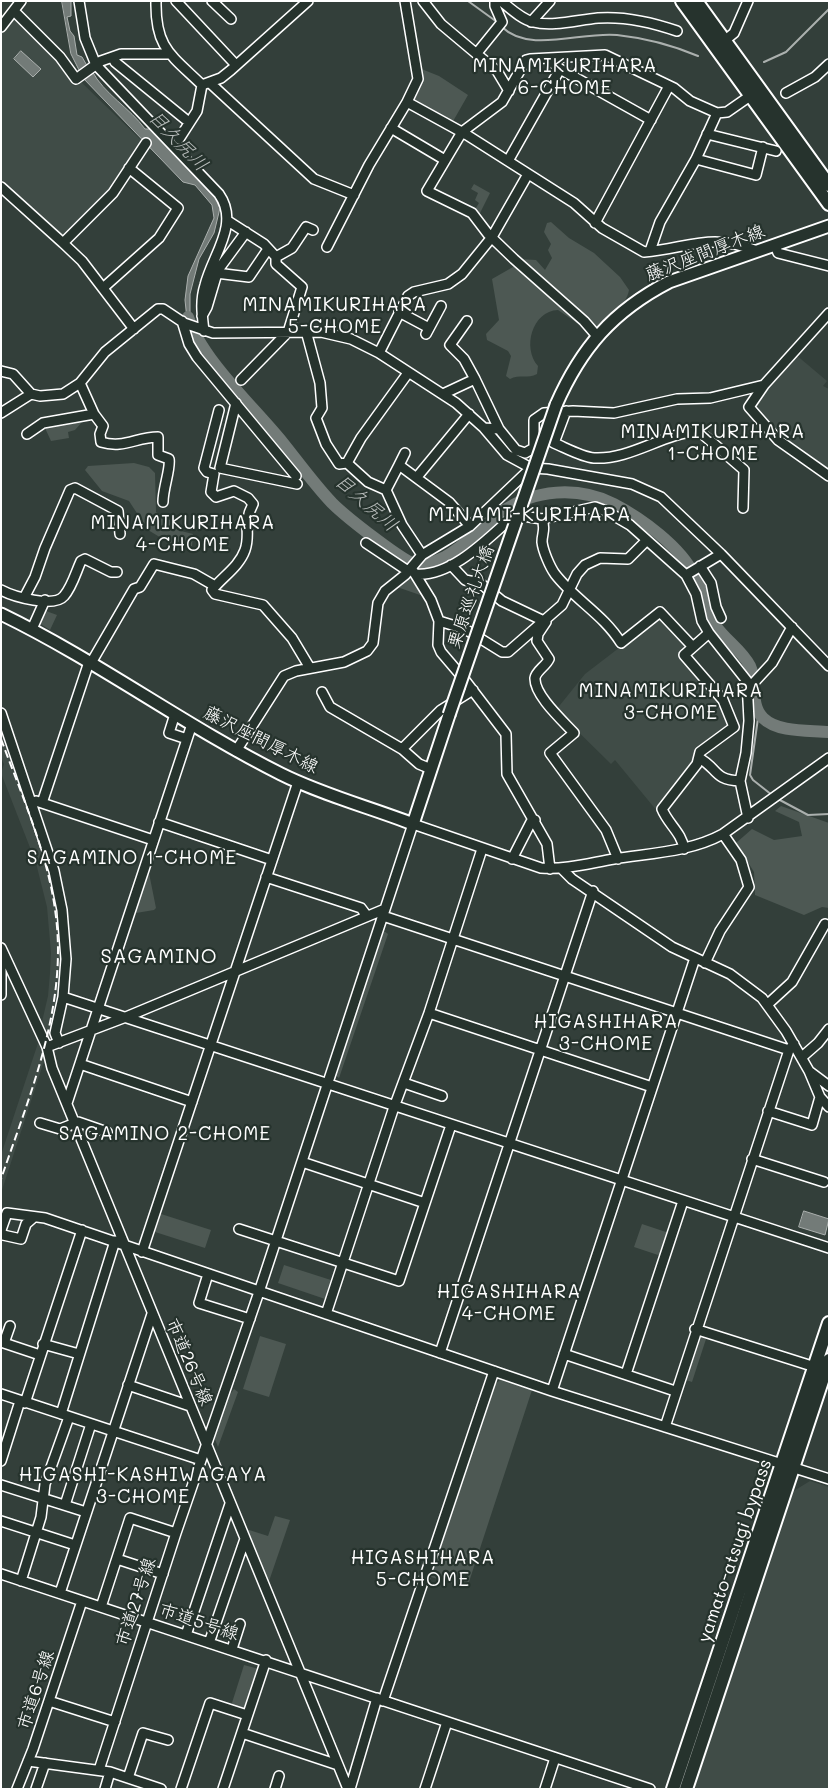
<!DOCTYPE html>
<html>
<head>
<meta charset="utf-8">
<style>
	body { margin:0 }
	#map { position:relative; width:830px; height:1790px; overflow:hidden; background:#333f3a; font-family:Mali,sans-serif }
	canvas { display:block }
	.frame { position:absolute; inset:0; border:2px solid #fff; pointer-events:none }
</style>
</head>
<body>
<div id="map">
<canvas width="830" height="1790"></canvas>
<div class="frame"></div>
</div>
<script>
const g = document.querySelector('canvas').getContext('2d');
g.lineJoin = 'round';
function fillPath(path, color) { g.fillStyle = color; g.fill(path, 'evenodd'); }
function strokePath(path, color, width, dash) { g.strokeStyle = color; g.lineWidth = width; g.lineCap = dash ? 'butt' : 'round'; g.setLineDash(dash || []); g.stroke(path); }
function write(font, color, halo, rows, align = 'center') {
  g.font = font + ' Mali,"Klee One",sans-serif'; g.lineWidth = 4.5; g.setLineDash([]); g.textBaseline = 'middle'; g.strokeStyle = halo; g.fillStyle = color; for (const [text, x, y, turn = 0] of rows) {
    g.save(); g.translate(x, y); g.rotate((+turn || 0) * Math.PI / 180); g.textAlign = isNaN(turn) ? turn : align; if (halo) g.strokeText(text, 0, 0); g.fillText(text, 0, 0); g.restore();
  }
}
fillPath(new Path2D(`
	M15,19H17L53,54L74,86L80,81L142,141L107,193L60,237L1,184V34Z
	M795,354L827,381L823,386L829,389V473L779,438L753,408L771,380Z
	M658,618H661L688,645L687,649L681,655L721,701L730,727L695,763L657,811L615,760L611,764L556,710L585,674Z
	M1,721L54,881L63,953L60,998L49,1041L41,1026L48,996L50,973L51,953L47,907L36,863L1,773L4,764L1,758Z
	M39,1040L46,1055L1,1193V1155Z
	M810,1481L829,1487V1789H696L695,1786L792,1492Z`), '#404c47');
fillPath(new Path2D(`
	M419,68L439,76L468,95L452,123L412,100Z
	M474,184L490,193L478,217L474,211L479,203L475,200L478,193L471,189Z
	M551,222L569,238L594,253L620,277L629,290C626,308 606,317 595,328L577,323L558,310C532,311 522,348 538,366L537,374C528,379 519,374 510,379L506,376L511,356L508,351L487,340L486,334L499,320L492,279L513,267L520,259L536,260L545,270L552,258L548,250L551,244L544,232L547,223Z
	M82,422L75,430L68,432L69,438L51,441L45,428Z
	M134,463L149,467L155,473L156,512L175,523L177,530L193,534L192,546L178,548L148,530L129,501L102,491L85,470L88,466Z
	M407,579L414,580L423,596L397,587Z
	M46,611L57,615L50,630L39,623Z
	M781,806L829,823V908L822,907L804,915L755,895L754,872L736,843L752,829L774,840L802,836L799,822L775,811Z
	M149,873L156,908L154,910L136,913L134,911Z
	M384,931L388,934L339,1078L335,1075Z
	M158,1213L211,1230L205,1248L152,1231Z
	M642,1224L669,1233L661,1256L634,1247Z
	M284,1265L334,1281L328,1300L278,1283Z
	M697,1335L706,1339L692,1382L683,1379Z
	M260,1336L286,1344L269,1397L243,1389Z
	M500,1380L532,1390L467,1588L431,1577L494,1385Z
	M234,1389L238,1392L218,1447L214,1437L229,1396Z
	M275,1516L290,1520L268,1584L246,1529L268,1536Z
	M244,1665L259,1669L247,1707L244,1710L231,1706Z`), '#4d5853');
const water = new Path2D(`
	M62,1H71V16L67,17L70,31L74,36L77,55L82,57L89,69L81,74L71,54Z
	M21,51L41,69L33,77L14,59Z
	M92,71C104,94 130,108 145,129H150L215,198L220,208L214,233L199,259L190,294V317L197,333L188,329L185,300L188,276L214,218L212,205L195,185L183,182L83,78Z
	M804,1211L829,1219L825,1235L799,1227Z`);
fillPath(water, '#737b78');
strokePath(water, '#abb0ae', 1);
strokePath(new Path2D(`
	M468,1L497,22
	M502,27C529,54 583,31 617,35C645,38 672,45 698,56
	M764,62L786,52L829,9
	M759,711L750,775L753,780L772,795
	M778,799L808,815L829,814`), '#abb0ae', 2);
strokePath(new Path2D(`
	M188,317C202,360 254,407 283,443C299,463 314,484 332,503C344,515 406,565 420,566C428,566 438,560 445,557C467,545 482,526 502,512C534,489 578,486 614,504C641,518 681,547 694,575C703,591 705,609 715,625C725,640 742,650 750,666C758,683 749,704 763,718C778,733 810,730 829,732`), '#737b78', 12);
const minor = new Path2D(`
	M79,1L85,38L96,65L219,194C240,224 213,254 205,285C200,301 202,314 204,331
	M156,1C155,48 171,55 202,85
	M176,1L236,65
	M212,1L231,19
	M405,1L418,79L407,102L467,135L574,203L602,228L644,252C689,248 711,232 757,251
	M423,1L441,24L497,71L509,91
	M501,1C510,8 521,19 533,22C553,27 577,20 598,18C626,16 651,22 677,31
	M14,11L60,57L76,79L101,61L121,54H170
	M531,22L550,1
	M1,27L21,1
	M724,41L734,33L748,1
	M477,53L502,22L495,6V1
	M113,57L115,62L185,119
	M548,59L560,69L651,120
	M210,83L314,179L354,195
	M202,85L221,78L231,70L308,1
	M786,93L815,77L829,64
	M391,128L445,160
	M707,134L776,151
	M179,139L197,111L202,85
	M696,159L756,175L763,147
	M508,161L560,69
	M1,187L63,243L113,193L146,143
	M228,221L264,244L276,257V264L302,287L288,332L241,380
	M595,223L669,86
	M63,243L82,261L134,329
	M775,245L778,253L829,266
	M327,247L369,165L407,102
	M650,251L660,222L696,159L717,113
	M276,257L292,248L306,227L313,230
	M216,273L249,277L268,249
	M103,288L159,238L178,208L129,168
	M399,312L429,328
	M829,313L764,385L749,407L778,440L829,476
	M202,316L207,307L218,270L246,232
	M182,321L189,344L197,357L296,476
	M467,321L450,345L464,359L475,379
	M306,331L320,383L322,408L316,418L326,444L339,464L347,463L368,482L386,490
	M426,334L441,306
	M597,336L584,321L514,259L488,234L472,213L427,191L462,132L502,102L526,60L530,59L605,55L674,88L690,101L717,113L727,112L750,96
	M379,353L408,296L414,292L448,284L462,274L492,237L528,174
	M1,371L13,374L31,394L40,396L63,394L80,383L105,352L158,309H163L184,323L213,333L321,332L351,339L379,353L456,403L484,428L507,455L531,468L548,469L632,484L661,497L721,554L829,666
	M80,383L94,414L103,426L100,434L101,442C124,449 136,437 158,437V455L169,459C171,468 163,488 163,502
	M443,394L475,379L499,429
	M236,403L220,468L297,484
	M219,410L204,468L207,472L214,474L211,492L216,497L234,491L248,498L253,504C242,525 251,533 245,550C239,567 222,577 212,590L215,594L263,605L292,638L310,668
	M566,411L554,443C566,448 582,457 594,458C631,460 663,433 699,431L744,470L743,508
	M1,413L31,394
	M484,428L499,429L516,450L525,453L534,448V420L544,413L573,411L614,413L677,399L710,398L764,385
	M27,434L43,423L94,414
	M405,453L399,465L449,502L470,526
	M347,463L361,438L408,373
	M399,465L386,490L402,525L422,555
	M417,477L469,414
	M542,519C546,529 542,533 542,542C543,551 550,567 555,574C575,600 604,615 621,643L660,612L693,647
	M366,543L408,571
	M451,565L465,580L480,583L502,601L546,622L538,634L537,641L549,659C546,666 536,671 535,678C534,695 563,721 574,733L550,753L606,830L618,859
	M700,566L711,583L716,607L721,618
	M411,568L415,574C453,578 492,534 519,511L529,517L542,519L595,507L606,511L630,525L686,575L696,594L702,621L709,633L747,681L749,721L746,753L740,781L748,818
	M415,574L431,600L439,621L465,629L502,652H508L562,605L577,574L585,565L600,558L628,559L646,541
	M686,575L721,554
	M1,590C14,597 54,608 64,596C72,587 76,572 81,561L85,559L111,572H117
	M24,598L35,577L45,548L70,490L75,488L118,511L120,534
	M439,621L438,645L441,652L464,679L506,734L507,774L547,844L550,869
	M32,629L45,600
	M91,663L134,589L140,587L154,564L194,574L215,586
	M747,690L772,663L792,627
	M322,692L330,707L402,749L419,764L431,769
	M1,713L54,871L62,910L66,959L63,997L55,1033L59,1043
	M175,714L169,733L187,739
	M402,749L441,710L473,690
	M236,751L284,676L296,671L344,662L367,651L373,643L378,603L385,591L405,575L422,555L470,526L531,468
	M699,758C718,768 713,780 740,781
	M36,801L153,840
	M42,803L89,662
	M159,822L272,860
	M684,849C682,833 668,824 662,809L697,764L700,752L734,727L723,700L684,655L709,633
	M512,859L531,822L535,820
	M561,868L572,879L672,947L730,974L762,998L786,1031L809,1071L829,1086
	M266,877L361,908L367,916
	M383,916L789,1050
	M1,948L47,1047L52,1068L348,1789
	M1,957V995
	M705,963L720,931L749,887L741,860L723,834
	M63,997L829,1248
	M768,1004L792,982L825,924
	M429,1013L652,1087
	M47,1047L126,1017L385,909
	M802,1057L818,1043L829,1029
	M80,1064L192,1102
	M404,1083L442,1096
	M820,1097L829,1107
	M67,1103L192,724
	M768,1111L812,1125L820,1097L809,1071
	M40,1123L60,1129L78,1122L107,1132
	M752,1159L824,1182
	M302,1162L425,1203
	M239,1229L399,1281L451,1125
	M1,1230L7,1213L45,1218L552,1391L829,1479
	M1,1231L3,1235L21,1239L26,1224L34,1217
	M142,1252L298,782
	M208,1274L199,1303L250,1319
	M326,1314L393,1110L429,1013L482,849
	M10,1326L4,1343L40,1355
	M695,1329L815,1367
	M43,1344L79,1354
	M440,1353L593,891
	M564,1354L675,1391
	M626,1374L683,1201
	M128,1385L190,1406
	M552,1391L695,958
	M1,1394L201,1460
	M25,1403L82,1230
	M61,1414L115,1241
	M665,1427L789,1050L794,1044
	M1,1461L20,1401
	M1,1485L86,1512
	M65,1505L91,1424
	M1,1521L75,1545
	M117,1559L163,1574
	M1,1574L650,1789
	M21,1581L41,1517L45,1484L69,1417
	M60,1593L152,1314
	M101,1607L130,1518L176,1533
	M186,1635L230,1504
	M209,1643L245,1539
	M232,1649L240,1624
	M49,1701L115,1722
	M383,1701L494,1371
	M242,1733L338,1765
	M28,1761L110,1772L161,1789
	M99,1770L176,1533L259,1292L413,824L541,868C565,870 590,863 614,859C651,853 690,852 723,834L829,758
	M128,1778L143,1733L168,1740
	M17,1789L33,1749L82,1601
	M36,1789L45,1763
	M105,1789L110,1772
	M181,1789L210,1703L247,1715
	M223,1789L266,1660
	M275,1789L279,1776
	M350,1789L377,1698
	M425,1789L447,1722
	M545,1789L555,1758`);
const major = new Path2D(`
	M556,405C581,348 613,311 669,282L829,226
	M1,614C98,661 185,726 281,774C323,795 369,807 413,824L449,715`);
const highway = new Path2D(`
	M682,1L829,204
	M696,1L829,185
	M673,1789L829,1323
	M686,1789L829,1360`);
strokePath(minor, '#fff', 12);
strokePath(major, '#fff', 15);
strokePath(highway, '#fff', 16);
strokePath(minor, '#26332d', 9);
strokePath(major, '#26332d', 11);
strokePath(highway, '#26332d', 12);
strokePath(new Path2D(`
	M1,739C22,796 49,856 56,917C67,1008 30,1094 1,1179`), '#fff', 2, [8, 4]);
const majorBridge = new Path2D(`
	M449,715L556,405`);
strokePath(majorBridge, '#fff', 15, []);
strokePath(majorBridge, '#26332d', 11);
write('18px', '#fff', '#26332d', [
	["藤沢座間厚木線",705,253,-21],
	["栗原巡礼大橋",471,597,-71],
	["藤沢座間厚木線",261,740,27],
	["市道26号線",189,1362,67],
	["yamato-atsugi bypass",735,1551,-71],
	["市道27号線",136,1602,-72],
	["市道5号線",199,1622,18],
	["市道6号線",36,1690,-72]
]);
g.letterSpacing = '1px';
write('19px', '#fff', '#26332d', [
	["MINAMIKURIHARA",565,66],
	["6-CHOME",565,88],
	["MINAMIKURIHARA",335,305],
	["5-CHOME",335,327],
	["MINAMIKURIHARA",713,432],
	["1-CHOME",713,454],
	["MINAMIKURIHARA",183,523],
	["4-CHOME",183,545],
	["MINAMIKURIHARA",671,691],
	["3-CHOME",671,713],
	["SAGAMINO 1-CHOME",132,858],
	["HIGASHIHARA",606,1022],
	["3-CHOME",606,1044],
	["SAGAMINO 2-CHOME",165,1134],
	["HIGASHIHARA",509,1292],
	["4-CHOME",509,1314],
	["HIGASHI-KASHIWAGAYA",143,1475],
	["3-CHOME",143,1497],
	["HIGASHIHARA",423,1558],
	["5-CHOME",423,1580]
]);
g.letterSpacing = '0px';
write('italic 19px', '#b9bdbc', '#26332d', [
	["目久尻川",178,141,46],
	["目久尻川",366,503,41]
]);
g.letterSpacing = '1px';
write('20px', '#fff', '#26332d', [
	["MINAMI-KURIHARA",530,515],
	["SAGAMINO",159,957]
]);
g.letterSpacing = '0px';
</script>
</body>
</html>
